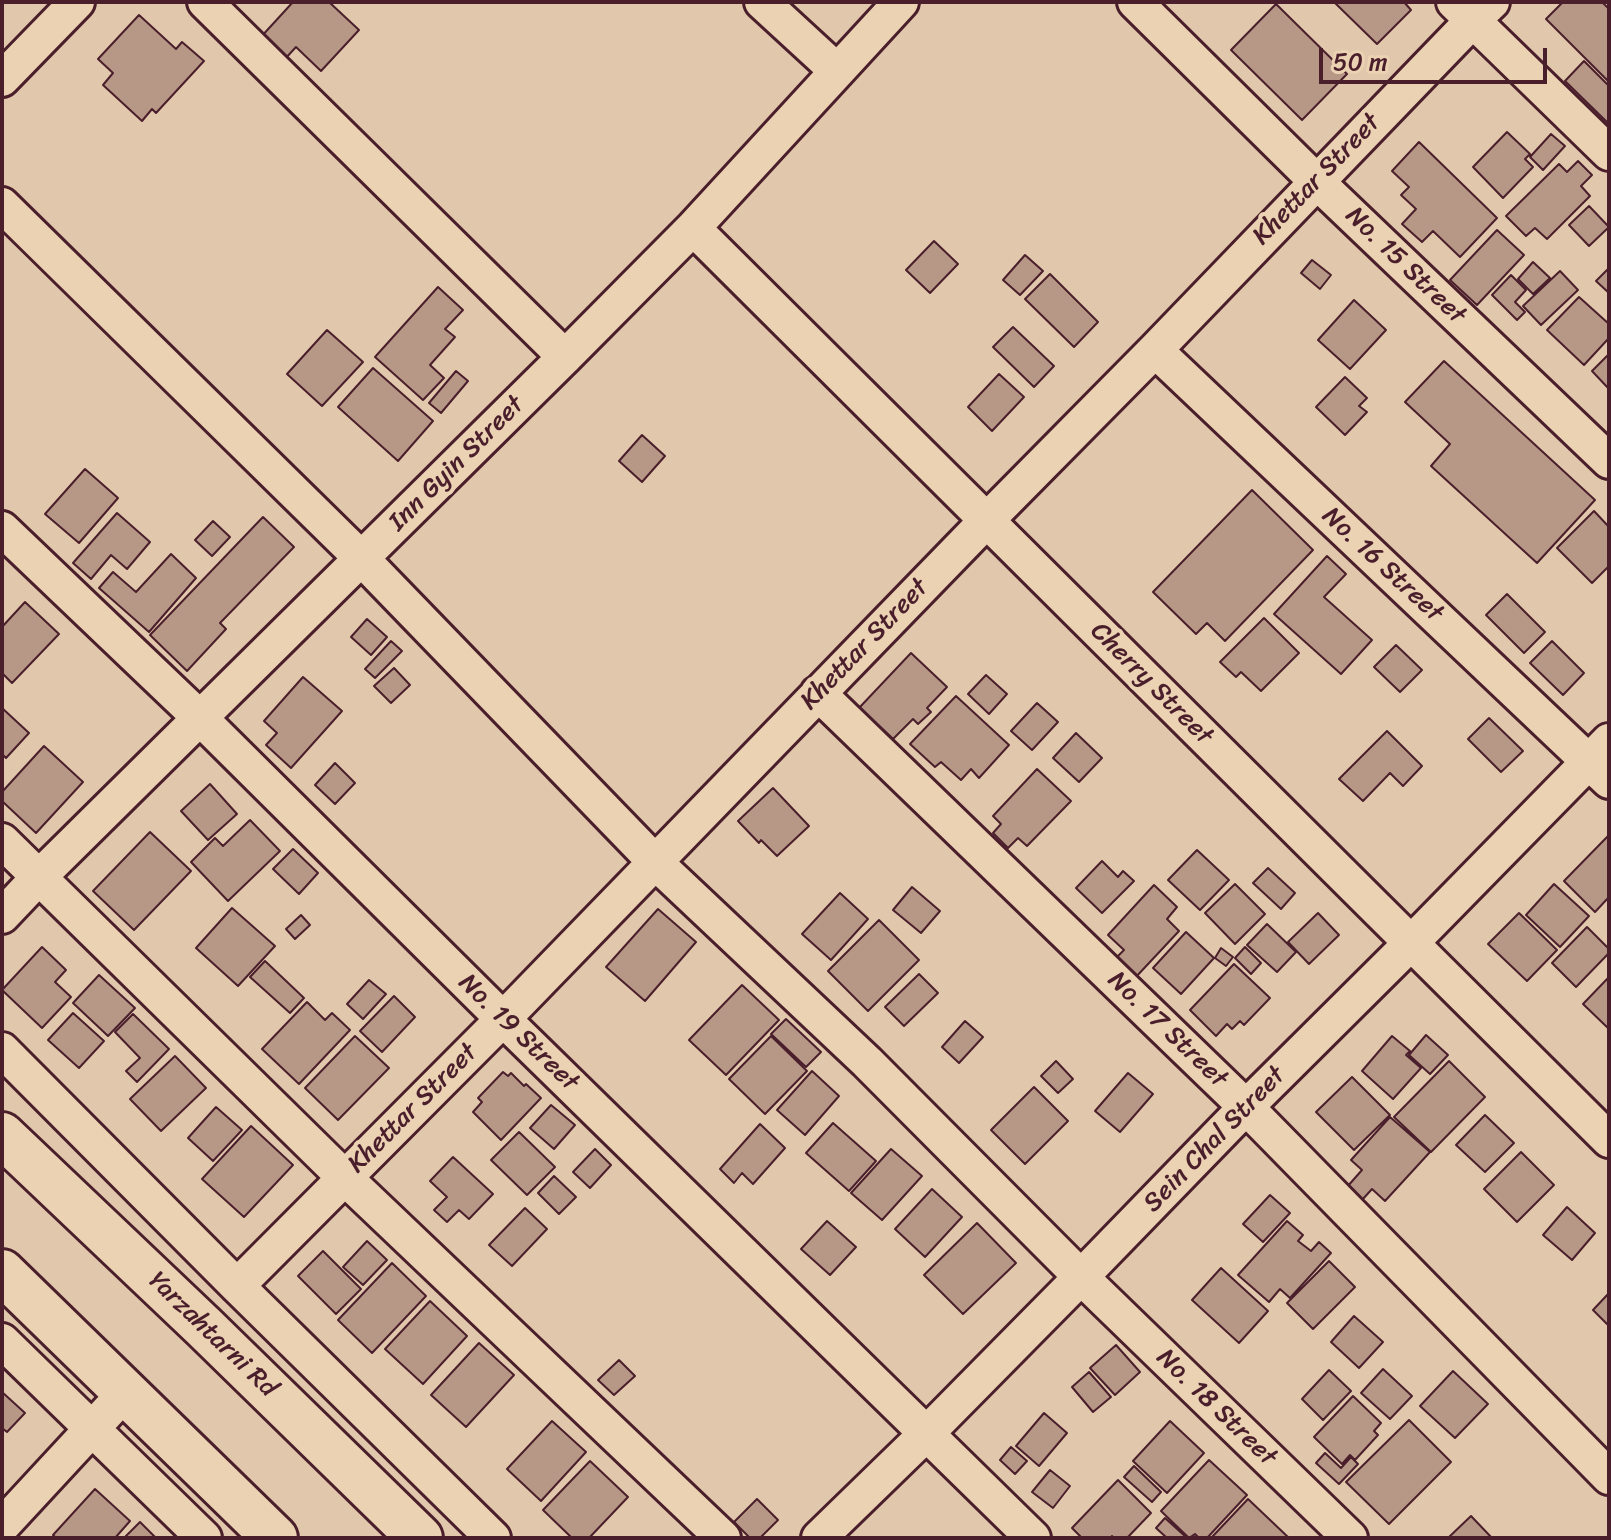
<!DOCTYPE html>
<html>
<head>
<meta charset="utf-8">
<style>
	body { margin:0 }
	#map { position:relative; width:1611px; height:1540px; overflow:hidden; background:#e1c7ab; font-family:Sriracha,sans-serif }
	canvas { display:block }
	.frame { position:absolute; inset:0; border:4px solid #4a1f2b; pointer-events:none }
	.scale { position:absolute; left:1319px; top:48px; width:228px; height:36px; box-sizing:border-box; border:4px solid #4a1f2b; border-top:0; padding-left:10px; font-size:24px; line-height:28px; white-space:nowrap; color:#4a1f2b; -webkit-text-stroke:6px #ebd2b3; paint-order:stroke }
</style>
</head>
<body>
<div id="map">
<canvas width="1611" height="1540"></canvas>
<div class="frame"></div>
<div class="scale">50 m</div>
</div>
<script>
const g = document.querySelector('canvas').getContext('2d');
g.lineJoin = 'round';
function fillPath(path, color) { g.fillStyle = color; g.fill(path, 'evenodd'); }
function strokePath(path, color, width, dash) { g.strokeStyle = color; g.lineWidth = width; g.lineCap = dash ? 'butt' : 'round'; g.setLineDash(dash || []); g.stroke(path); }
function write(font, color, halo, rows, align = 'center') {
  g.font = font + ' Sriracha,sans-serif'; g.lineWidth = 8; g.setLineDash([]); g.textBaseline = 'middle'; g.strokeStyle = halo; g.fillStyle = color; for (const [text, x, y, turn = 0] of rows) {
    g.save(); g.translate(x, y); g.rotate((+turn || 0) * Math.PI / 180); g.textAlign = isNaN(turn) ? turn : align; if (halo) g.strokeText(text, 0, 0); g.fillText(text, 0, 0); g.restore();
  }
}
const building = new Path2D(`
	M293,2H329L359,30L321,71L296,47L284,60L260,38Z
	M1334,2H1404L1411,10L1377,44Z
	M1563,2H1602L1609,9V82L1546,19Z
	M1276,4L1347,74L1302,120L1231,50Z
	M139,15L176,49L182,42L204,61L156,113L152,109L142,121L103,85L113,73L98,59Z
	M1584,61L1609,86V124L1565,81Z
	M1507,132L1530,154L1525,159L1533,167L1503,198L1473,167Z
	M1551,134L1565,146L1543,170L1530,157Z
	M1419,142L1497,218L1460,257L1433,231L1422,242L1402,224L1416,209L1401,195L1409,187L1392,171Z
	M1578,161L1592,175L1581,186L1590,196L1547,239L1535,228L1526,236L1506,216L1559,164L1567,172Z
	M1589,206L1609,227L1589,246L1569,225Z
	M1497,230L1524,255L1477,305L1450,280Z
	M934,241L958,264L930,293L906,270Z
	M1025,255L1043,271L1020,295L1003,280Z
	M1312,260L1331,275L1320,289L1301,273Z
	M1533,262L1550,278L1533,294L1518,279Z
	M1609,268V293L1596,281Z
	M1560,271L1578,290L1541,325L1523,306Z
	M1050,274L1098,322L1074,347L1025,299Z
	M1511,275L1526,290L1515,302L1525,312L1517,320L1492,295Z
	M438,287L463,310L445,329L455,337L430,365L444,378L423,400L375,357Z
	M1579,297L1609,324V338L1584,365L1547,330Z
	M1354,300L1386,330L1350,369L1318,340Z
	M1013,327L1054,366L1034,387L993,347Z
	M327,330L363,362L322,406L287,374Z
	M1609,354V389L1592,371Z
	M1444,361L1595,500L1537,563L1431,466L1450,444L1405,402Z
	M373,368L433,421L398,461L338,407Z
	M456,371L468,381L441,413L429,403Z
	M999,374L1024,397L992,431L968,407Z
	M1345,377L1367,398L1359,406L1367,412L1345,435L1316,407Z
	M642,435L665,456L642,482L619,461Z
	M85,469L118,498L79,543L45,514Z
	M1252,490L1313,550L1225,641L1207,623L1196,634L1153,592Z
	M1594,511L1609,527V566L1592,583L1557,548Z
	M117,513L150,542L127,569L111,555L91,579L73,563Z
	M263,517L294,547L220,623L226,629L187,671L150,635Z
	M213,521L230,537L212,556L195,540Z
	M171,554L196,578L149,632L99,588L113,572L136,592Z
	M1327,556L1346,574L1324,597L1372,640L1341,674L1274,614Z
	M1507,594L1545,632L1524,653L1486,615Z
	M25,602L59,634L12,683L2,673V627Z
	M1264,618L1299,653L1261,691L1241,672L1236,677L1220,662Z
	M367,619L387,637L371,655L351,637Z
	M391,641L402,651L375,678L365,669Z
	M1552,641L1584,673L1563,695L1530,663Z
	M1396,645L1422,670L1400,692L1374,667Z
	M911,653L947,687L927,708L931,712L918,724L913,719L893,739L859,708Z
	M394,668L410,685L391,703L374,686Z
	M986,675L1007,694L989,714L968,694Z
	M303,677L342,711L291,768L266,745L277,733L264,721Z
	M956,696L1009,745L979,778L971,769L961,780L941,762L935,767L910,744Z
	M1037,703L1058,722L1032,750L1011,731Z
	M2,708L29,733L6,758L2,754Z
	M1489,718L1523,751L1501,772L1468,739Z
	M1387,731L1422,766L1403,786L1390,773L1363,801L1339,779Z
	M1076,733L1102,758L1079,782L1053,758Z
	M44,746L83,782L36,833L2,801V792Z
	M335,763L355,783L335,804L315,785Z
	M1037,769L1071,801L1027,846L1018,838L1008,848L993,833L1001,824L993,816Z
	M210,784L237,814L208,840L181,811Z
	M773,788L809,826L777,856L761,840L759,843L738,821Z
	M250,820L280,851L228,901L191,862L215,838L223,846Z
	M150,832L191,871L134,930L93,891Z
	M1609,835V897L1595,912L1564,881Z
	M293,849L318,873L299,894L273,869Z
	M1197,850L1229,880L1200,910L1168,880Z
	M1102,861L1118,877L1123,871L1134,881L1102,913L1076,888Z
	M1268,868L1295,893L1281,909L1253,883Z
	M1235,884L1265,914L1235,944L1205,913Z
	M1554,884L1589,916L1560,947L1526,915Z
	M1154,885L1177,907L1167,919L1179,931L1134,979L1114,960L1124,950L1108,935Z
	M912,887L940,911L921,933L893,910Z
	M840,893L868,919L831,960L802,934Z
	M232,908L275,946L238,986L196,948Z
	M658,909L696,942L645,1001L606,967Z
	M1318,913L1339,935L1309,964L1288,942Z
	M1519,913L1557,950L1527,981L1488,944Z
	M301,915L310,925L295,939L286,929Z
	M879,920L919,960L868,1011L828,971Z
	M1267,924L1296,952L1277,972L1247,945Z
	M1587,927L1609,949V953L1576,987L1552,963Z
	M1186,932L1214,958L1181,994L1153,968Z
	M42,947L66,970L55,982L71,997L42,1028L2,990Z
	M1245,947L1261,963L1251,974L1235,958Z
	M1221,948L1233,957L1226,966L1215,958Z
	M265,961L304,998L290,1013L250,977Z
	M1234,964L1270,998L1244,1025L1240,1021L1232,1029L1227,1024L1216,1036L1190,1010Z
	M919,974L938,993L904,1026L885,1007Z
	M99,975L135,1008L108,1036L73,1003Z
	M1609,977V1029L1583,1004Z
	M369,980L386,994L363,1019L347,1004Z
	M742,985L779,1020L726,1075L689,1040Z
	M394,996L415,1017L382,1052L360,1031Z
	M307,1002L325,1020L332,1013L350,1030L299,1084L262,1049Z
	M73,1013L104,1041L79,1068L48,1040Z
	M133,1014L169,1049L137,1082L126,1071L140,1058L115,1032Z
	M786,1019L821,1052L806,1067L771,1034Z
	M965,1021L983,1037L959,1063L942,1047Z
	M1426,1035L1448,1055L1430,1074L1409,1055Z
	M355,1036L389,1068L338,1120L305,1088Z
	M771,1036L807,1071L765,1114L729,1079Z
	M1392,1036L1410,1051L1406,1055L1421,1068L1393,1099L1362,1071Z
	M175,1056L206,1088L161,1131L130,1099Z
	M1056,1061L1073,1079L1058,1093L1041,1076Z
	M1449,1061L1485,1097L1431,1152L1394,1117Z
	M812,1071L839,1096L805,1135L777,1110Z
	M503,1072L508,1076L511,1073L524,1086L526,1084L541,1098L501,1140L473,1112L482,1102L478,1098Z
	M1128,1073L1153,1094L1120,1132L1095,1111Z
	M1352,1077L1390,1115L1354,1150L1316,1112Z
	M1034,1087L1068,1121L1025,1164L991,1130Z
	M551,1105L575,1125L554,1149L530,1128Z
	M216,1107L242,1130L213,1161L188,1138Z
	M1485,1115L1514,1143L1485,1172L1456,1145Z
	M1390,1117L1430,1152L1385,1201L1372,1189L1362,1200L1347,1187L1362,1170L1351,1160Z
	M833,1123L876,1161L849,1191L806,1153Z
	M760,1124L785,1148L753,1184L742,1173L734,1183L720,1169Z
	M251,1126L293,1165L244,1217L202,1179Z
	M519,1132L555,1167L527,1195L491,1160Z
	M595,1149L611,1165L590,1188L573,1172Z
	M891,1149L922,1176L882,1220L851,1193Z
	M1521,1152L1554,1185L1517,1222L1484,1189Z
	M453,1157L493,1194L469,1219L459,1210L447,1222L434,1210L447,1197L430,1181Z
	M554,1176L576,1197L559,1214L538,1193Z
	M932,1189L962,1217L925,1257L895,1229Z
	M1270,1195L1290,1213L1263,1242L1243,1224Z
	M1567,1207L1595,1233L1572,1260L1543,1235Z
	M525,1208L547,1229L512,1266L489,1245Z
	M827,1221L856,1247L830,1275L801,1249Z
	M1287,1221L1303,1235L1298,1241L1311,1251L1319,1242L1331,1253L1290,1298L1280,1289L1269,1302L1238,1275Z
	M977,1223L1016,1263L963,1314L924,1275Z
	M367,1241L387,1260L363,1285L343,1267Z
	M323,1251L361,1289L336,1314L298,1276Z
	M1329,1261L1355,1287L1313,1329L1287,1303Z
	M392,1263L426,1296L372,1353L338,1320Z
	M1221,1268L1268,1311L1239,1343L1192,1300Z
	M1609,1293V1326L1593,1310Z
	M430,1301L467,1336L423,1384L385,1349Z
	M1354,1316L1383,1342L1359,1368L1331,1342Z
	M479,1343L514,1375L466,1427L431,1395Z
	M1116,1345L1140,1372L1115,1395L1090,1368Z
	M619,1360L635,1376L614,1395L598,1380Z
	M1383,1369L1412,1396L1390,1419L1361,1393Z
	M1329,1370L1351,1391L1323,1420L1302,1399Z
	M1453,1371L1488,1404L1455,1438L1420,1406Z
	M1089,1372L1111,1397L1093,1412L1072,1387Z
	M2,1392L25,1413L7,1432L2,1428Z
	M1353,1396L1381,1423L1374,1431L1378,1435L1355,1460L1350,1455L1342,1464L1314,1437Z
	M1044,1413L1067,1433L1039,1466L1016,1446Z
	M1409,1420L1451,1462L1389,1524L1346,1482Z
	M552,1421L586,1452L541,1501L507,1469Z
	M1170,1421L1204,1453L1167,1493L1133,1461Z
	M1011,1447L1027,1461L1015,1474L1000,1460Z
	M1325,1453L1341,1468L1351,1457L1358,1464L1339,1484L1316,1463Z
	M1209,1460L1247,1495L1207,1538H1199L1195,1534L1189,1538L1161,1511Z
	M590,1461L628,1497L589,1538H572L543,1510Z
	M1134,1466L1161,1492L1152,1502L1124,1477Z
	M1050,1470L1070,1486L1053,1508L1032,1492Z
	M1118,1480L1151,1513L1127,1538H1114L1112,1536L1110,1538H1082L1072,1528Z
	M95,1489L130,1521L115,1538H56L53,1535Z
	M757,1499L778,1520L760,1538H750L734,1522Z
	M1248,1499L1289,1538H1214L1212,1537Z
	M1471,1516L1492,1538H1448Z
	M1165,1518L1187,1538H1167L1156,1528Z
	M140,1522L156,1538H124Z`);
fillPath(building, '#b79887');
strokePath(building, '#4a1f2b', 2);
const street = new Path2D(`
	M205,2L565,357
	M762,2L837,71
	M1135,2L1316,181L1609,461
	M1454,2L1609,153
	M2,79L77,2
	M2,205L361,558L655,862L867,1062L1081,1277L1350,1538
	M693,228L1609,1140
	M1155,350L1609,781
	M2,529L200,718L503,1019L1033,1538
	M818,693L1246,1107L1609,1477
	M2,841L344,1177L723,1538
	M2,916L39,877L565,357L693,228L901,2
	M2,1050L237,1286L493,1538
	M237,1286L503,1019L987,520L1155,350L1473,20L1492,2
	M2,1341L204,1538
	M2,1526L125,1393
	M819,1538L927,1433L1081,1277L1246,1107L1411,943L1609,741`);
const primary = new Path2D(`
	M2,1135L204,1327L420,1538
	M2,1272L275,1538`);
strokePath(street, '#4a1f2b', 40);
strokePath(primary, '#4a1f2b', 50);
strokePath(street, '#ebd2b3', 34);
strokePath(primary, '#ebd2b3', 44);
write('26px', '#4a1f2b', '#ebd2b3', [
	["Khettar Street",1317,180,-46],
	["No. 15 Street",1405,266,44],
	["Inn Gyin Street",457,464,-45],
	["No. 16 Street",1382,565,43],
	["Khettar Street",865,645,-46],
	["Cherry Street",1151,684,45],
	["No. 17 Street",1167,1030,44],
	["No. 19 Street",518,1033,44],
	["Khettar Street",413,1109,-45],
	["Sein Chal Street",1215,1140,-46],
	["Yarzahtarni Rd",212,1335,44],
	["No. 18 Street",1216,1408,44]
]);
</script>
</body>
</html>
